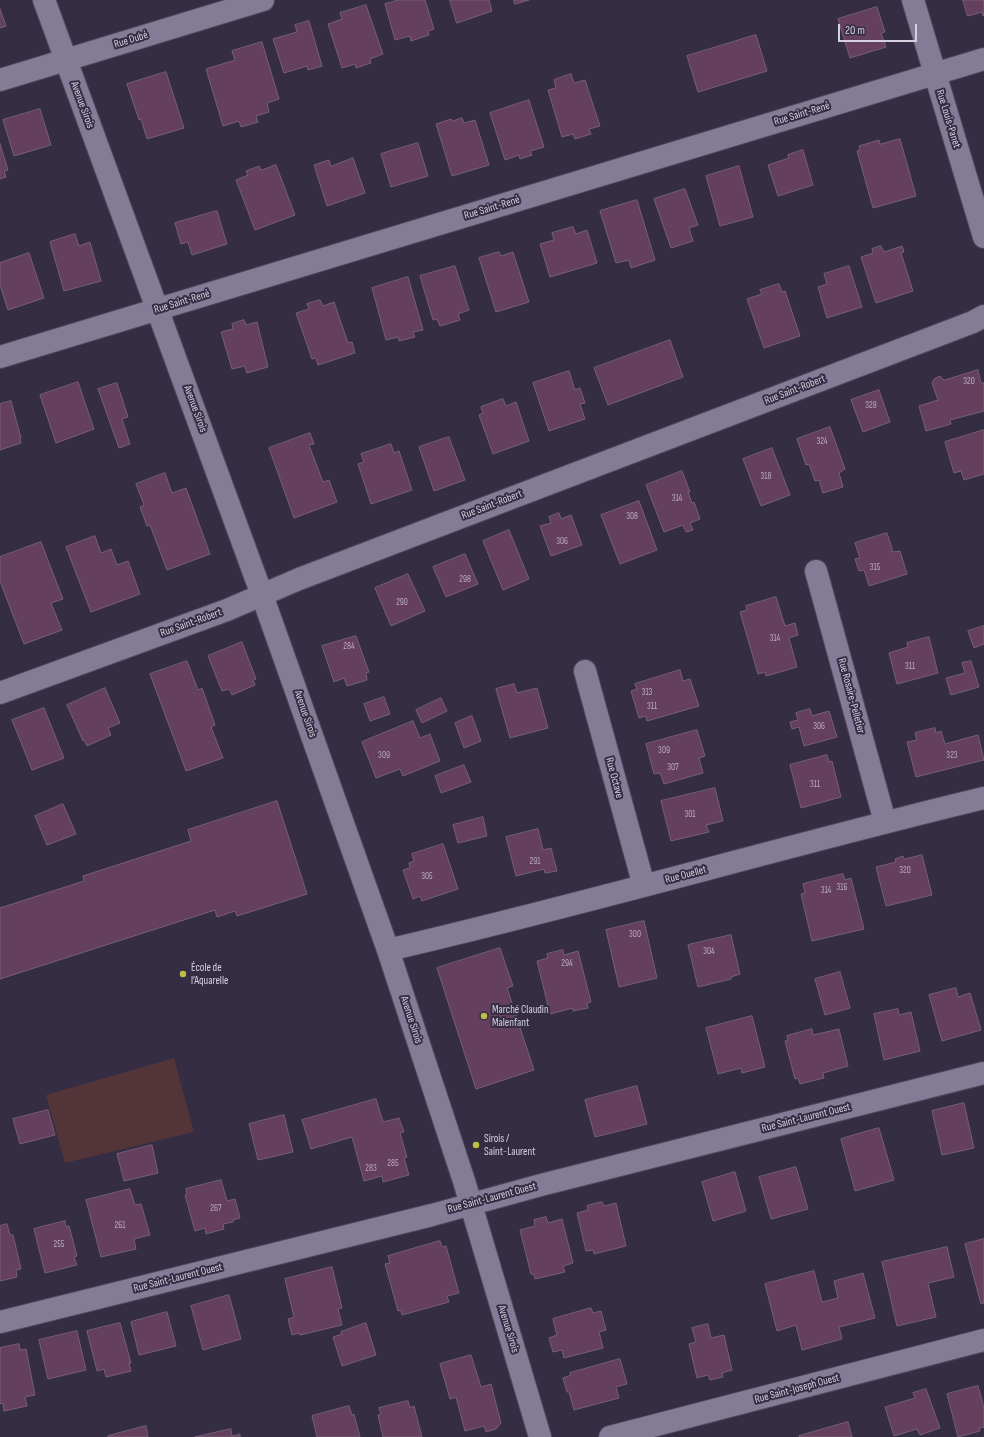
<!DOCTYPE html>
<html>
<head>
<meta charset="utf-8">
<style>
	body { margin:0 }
	#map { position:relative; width:984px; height:1437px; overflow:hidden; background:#342d44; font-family:"Sofia Sans Condensed",sans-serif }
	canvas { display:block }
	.scale { position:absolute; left:838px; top:24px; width:79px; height:18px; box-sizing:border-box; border:2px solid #d5d1e0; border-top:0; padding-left:5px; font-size:12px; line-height:14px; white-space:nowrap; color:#d5d1e0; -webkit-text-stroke:3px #342d44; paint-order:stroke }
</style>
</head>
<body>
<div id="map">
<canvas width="984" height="1437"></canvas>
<div class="scale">20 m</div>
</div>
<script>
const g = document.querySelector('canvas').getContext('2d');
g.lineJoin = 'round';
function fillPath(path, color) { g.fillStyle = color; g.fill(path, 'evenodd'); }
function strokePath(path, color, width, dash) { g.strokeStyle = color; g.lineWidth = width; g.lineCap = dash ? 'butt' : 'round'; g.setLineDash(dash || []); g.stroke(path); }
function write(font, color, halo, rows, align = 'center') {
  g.font = font + ' "Sofia Sans Condensed",sans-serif'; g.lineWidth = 4; g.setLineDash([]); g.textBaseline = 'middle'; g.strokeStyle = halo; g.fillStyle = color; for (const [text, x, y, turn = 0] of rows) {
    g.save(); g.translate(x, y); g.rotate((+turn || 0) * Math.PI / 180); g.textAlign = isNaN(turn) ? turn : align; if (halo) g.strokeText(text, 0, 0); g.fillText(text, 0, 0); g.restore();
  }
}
fillPath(new Path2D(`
	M174,1058L194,1132L65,1163L46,1095Z`), '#533439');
const building = new Path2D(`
	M399,0H425L434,29L428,31L429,35L411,41L410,36L395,40L385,4Z
	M450,0H489L492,11L457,23Z
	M514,0H529L515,4Z
	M963,0H984V15L983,16L982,12L968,16Z
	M366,5L383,54L370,59L371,63L356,68L355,64L342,68L328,24L342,19L340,13Z
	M877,7L885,32L881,33L886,47L850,58L838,19Z
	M0,9L6,26L0,28Z
	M309,21L322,66L308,70L307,66L284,73L273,39L297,32L295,25Z
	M756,35L767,71L698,92L687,56Z
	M262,42L279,99L267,103L269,112L256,116L258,122L241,127L239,121L223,126L206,69L235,60L232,51Z
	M166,72L184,128L147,139L141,119L139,120L127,84Z
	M571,74L574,83L585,80L600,126L589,129L591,134L575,139L573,134L562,137L548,90L556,88L554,80Z
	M529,100L544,147L530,151L532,155L520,159L519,155L505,160L490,113Z
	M40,109L51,145L14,156L3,120Z
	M462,118L464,123L475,120L489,165L452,176L436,124L451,119L452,121Z
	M900,139L916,196L873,208L857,151L860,150L859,146L879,140L880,144Z
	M418,143L428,176L391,187L381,154Z
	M0,144L8,170L4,171L6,177L0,179Z
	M803,150L813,185L778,196L768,165L789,158L788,155Z
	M353,158L365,193L327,206L314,165L329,160L331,166Z
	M276,165L295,215L255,230L236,180L248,175L246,171L259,166L261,170Z
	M739,166L753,217L720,226L706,176Z
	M685,189L698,225L689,228L693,241L671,248L654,199Z
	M637,200L655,260L631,268L629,260L616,263L600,211Z
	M217,211L227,244L192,255L188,242L181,244L175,223Z
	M573,227L576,234L587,230L597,263L550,277L540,244L554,240L552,233Z
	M75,234L79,246L90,242L101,281L64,291L50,242Z
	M881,246L884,252L902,246L904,252L901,253L913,291L876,303L861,257L873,253L872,249Z
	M499,252L501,256L513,252L529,302L496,312L479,258Z
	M29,253L44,298L8,310L0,285V263Z
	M455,266L469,310L458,314L460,320L440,326L437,319L433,320L420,276Z
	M849,266L862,307L827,318L818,287L827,284L824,274Z
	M408,277L423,330L413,332L415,337L399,341L398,337L386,340L372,288Z
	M779,284L782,292L785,291L800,336L764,348L747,299L762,294L760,290Z
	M320,300L323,306L334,302L348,343L352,342L355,353L318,365L316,358L312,359L296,313L309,309L307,304Z
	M244,320L246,325L257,322L268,367L247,373L245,366L232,369L221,332L233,329L232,324Z
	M670,340L683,377L608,405L594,368Z
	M978,370L981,383H984V411L950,420L951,424L926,431L919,406L938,400L932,383L934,379L940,376L944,380Z
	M569,371L575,390L580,388L585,403L580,404L585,419L549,431L533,383Z
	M78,382L94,429L56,443L40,395Z
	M117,383L128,417L122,419L130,444L119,448L98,389Z
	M879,390L890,422L863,432L851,400Z
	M503,399L506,406L516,402L529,441L493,454L479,415L483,413L481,407Z
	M11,401L21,438L20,439L21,443L0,450V404Z
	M830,427L845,469L839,473L843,487L823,493L819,480L815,481L809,464L806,465L797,439Z
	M984,430V474L964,480L961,471L954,473L945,442Z
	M310,433L314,444L309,445L323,482L329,480L337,502L294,518L269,448Z
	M449,437L465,480L434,491L419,447Z
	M391,444L394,453L399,451L412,490L371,504L358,464L364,462L361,454Z
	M772,448L790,495L761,506L743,459Z
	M682,471L690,492H688L692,503L694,502L700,519L690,523L693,530L686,532L683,525L664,532L646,485Z
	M165,473L172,493L186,488L210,554L167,570L150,525L147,526L140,507L144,505L136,484Z
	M639,501L657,550L620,564L601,515Z
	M559,513L561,519L571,515L582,545L551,556L540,526L551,523L549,517Z
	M509,530L529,579L503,590L483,541Z
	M887,533L893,552L900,551L907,574L869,586L864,570L859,571L855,559L860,558L855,543Z
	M95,536L101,553L111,549L117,565L128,561L140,594L91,612L66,547Z
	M41,542L63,599L51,603L62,630L24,644L0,581V557Z
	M465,554L478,584L446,597L433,567Z
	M408,574L425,611L391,626L375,588Z
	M776,597L785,626L795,623L798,635L789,638L797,667L766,676L765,672L758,674L740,612L747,610L746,606Z
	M984,626V644L974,648L968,631Z
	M356,636L369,672L366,673L367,680L347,686L344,678L334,682L322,646Z
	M929,637L938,673L897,684L889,653L908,647L907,643Z
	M242,642L256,679L253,680L255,685L232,695L229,689L222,691L208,656Z
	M187,661L198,690L202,688L215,725L211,727L223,758L186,771L150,674Z
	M971,661L979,687L951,695L946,678L965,673L962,663Z
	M680,670L683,681L690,679L699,706L647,721L646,716L639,718L631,691L637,689L635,684Z
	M514,684L517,693L537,688L548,728L510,738L496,689Z
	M105,688L120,723L108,728L111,735L87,746L84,740L83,741L67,705Z
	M384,697L390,714L370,721L364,704Z
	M441,698L447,711L422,723L416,710Z
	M44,708L64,758L32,770L12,720Z
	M810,709L812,716L829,711L837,737L804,746L799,727L792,729L790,722L798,720L796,713Z
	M472,716L481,741L464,748L455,723Z
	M413,721L420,738L430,734L440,761L403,776L400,769L376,778L362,742Z
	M935,728L936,733L941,731L945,744L978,735L984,760L916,777L907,742L917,740L915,733Z
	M697,730L705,756L699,758L703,773L664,784L660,773L654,774L646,744Z
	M827,755L829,762L832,761L841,797L801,808L790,765Z
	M464,765L471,782L441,793L435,776Z
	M715,788L723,821L706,825L709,832L671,841L661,801Z
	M277,801L307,894L237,916L235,911L217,917L215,910L0,979V908L84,881L83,876L191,841L188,830Z
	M63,804L76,834L47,845L35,816Z
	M483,817L487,836L458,843L453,825Z
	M538,829L543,850L551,848L557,871L545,873L544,869L516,876L506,837Z
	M443,844L458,889L422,901L420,896L413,899L403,870L410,868L409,863L414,861L412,854Z
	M922,855L932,895L886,906L876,867L896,862L895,859L903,856L904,859Z
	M843,874L845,880L851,878L864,929L812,941L801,894L805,893L803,884Z
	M644,921L657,978L619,987L606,930Z
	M731,935L740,974L731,977V979L698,987L688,945Z
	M500,948L513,986L507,988L534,1070L476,1089L437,968Z
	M563,950L564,955L578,951L591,1002L587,1003L588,1008L573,1011V1008L550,1014L537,961L548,958L547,954Z
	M840,972L850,1008L825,1015L815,979Z
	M956,988L958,997L970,993L981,1030L942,1041L929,995Z
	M898,1009L899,1015L911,1012L920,1051L884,1060L874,1014Z
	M752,1016L765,1067L742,1073L741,1068L718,1074L706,1028Z
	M812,1029L813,1035L839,1029L848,1066L823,1073L824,1078L800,1084L798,1078L795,1079L785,1041L788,1040L787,1036Z
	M637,1086L647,1124L595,1137L585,1100Z
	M376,1099L383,1122L399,1118L404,1132L400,1133L407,1157L404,1158L409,1175L383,1182L382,1176L364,1181L352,1137L311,1149L302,1120Z
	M964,1103L974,1148L942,1155L932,1111Z
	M48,1110L55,1135L20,1144L13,1119Z
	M284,1115L293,1152L258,1160L249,1124Z
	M879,1128L894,1180L855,1191L841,1139Z
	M152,1145L158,1173L124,1181L117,1154Z
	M796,1167L808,1209L771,1219L759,1177Z
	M735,1172L746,1211L713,1221L702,1182Z
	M221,1180L227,1201L235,1199L240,1218L233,1220V1222L223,1224L224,1229L206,1234L205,1228L195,1231L185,1195L187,1194L186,1189Z
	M130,1189L135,1205L141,1204L150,1235L134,1239L136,1249L101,1257L86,1200Z
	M602,1202L604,1206L616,1203L626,1246L594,1254L593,1250L586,1251L577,1213L588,1210L587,1206Z
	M546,1217L548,1223L562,1219L573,1263L563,1266L565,1272L535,1279L534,1274H531L520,1230L535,1226L534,1220Z
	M65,1221L66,1227L69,1226L77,1256L74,1257L77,1265L45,1273L34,1229Z
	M7,1224L10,1235H13L21,1269L16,1270L17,1277L0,1281V1226Z
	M984,1239V1303L981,1304L965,1244Z
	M440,1241L442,1247L446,1246L459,1293L447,1296L449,1302L402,1315L401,1310L398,1311L385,1264L390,1263L388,1256Z
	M947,1247L954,1277L928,1283L936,1317L897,1326L882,1262Z
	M332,1267L342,1308L338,1309L342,1325L300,1335L299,1333L292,1335L288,1319L294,1317L285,1279Z
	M814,1271L822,1302L838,1298L834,1281L863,1273L875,1318L839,1327L842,1339L802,1350L796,1325L777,1331L765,1284Z
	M229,1295L241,1339L203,1350L191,1306Z
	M591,1308L593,1313L601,1311L606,1330L599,1332L603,1348L564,1358L562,1350L553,1352L549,1338L557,1335L553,1319Z
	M167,1312L176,1346L139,1355L131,1322Z
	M120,1323L131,1363H129L131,1371L106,1377L104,1369L97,1371L87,1331Z
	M366,1323L376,1355L342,1366L333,1337L342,1334L341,1332Z
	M708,1324L711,1338L724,1335L732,1370L722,1373L723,1377L710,1380L708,1375L697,1378L689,1344L696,1342L692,1328Z
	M77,1331L86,1370L48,1379L39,1340Z
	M19,1344L20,1350L26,1349L35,1395L25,1397L27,1406L4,1411L3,1403L0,1404V1348Z
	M471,1355L481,1387L491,1384L501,1423L496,1429L486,1432L484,1426L465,1431L456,1397L450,1399L440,1364Z
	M620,1359L627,1384L616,1387L619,1398L574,1410L569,1392H567L563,1378L571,1375L570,1373Z
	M978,1386L984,1408V1427L979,1428L980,1431L958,1437L947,1394Z
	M926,1389L940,1428L920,1435L917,1429L894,1436L885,1407L915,1398L913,1393Z
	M408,1401L410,1408L414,1406L422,1437H383L378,1415L381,1414L379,1408Z
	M349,1406L352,1415L354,1414L360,1437H317L312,1416Z
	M848,1422L852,1437H800L799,1436Z
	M146,1426L148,1437H108V1436Z
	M231,1429L232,1436L240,1434V1437H195Z`);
fillPath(building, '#643f5e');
strokePath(building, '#786073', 1);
const minor = new Path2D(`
	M44,0L262,595L388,950L464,1181L540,1437
	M913,0L984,237
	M0,80L263,0
	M0,357L984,59
	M816,571L885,822
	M585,671L644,886
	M0,693L227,610L299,579L973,322L984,316
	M388,950C587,904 785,846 984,798
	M0,1322L432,1215L541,1185L984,1073
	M610,1437L984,1340`);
strokePath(minor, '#504a5d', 24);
strokePath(minor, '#837c97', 22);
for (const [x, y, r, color] of [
	[183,974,4,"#bbc044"],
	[484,1016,4,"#bbc044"],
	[476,1145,4,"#bbc044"]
]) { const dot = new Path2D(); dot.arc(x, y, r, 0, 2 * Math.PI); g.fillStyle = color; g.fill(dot); strokePath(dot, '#342d44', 1.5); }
write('9px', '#b9acc0', null, [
	["320",969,382],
	["328",871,406],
	["324",822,442],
	["318",766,477],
	["314",677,499],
	["308",632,517],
	["306",562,542],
	["315",875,568],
	["298",465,580],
	["290",402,603],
	["314",775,639],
	["284",349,647],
	["311",910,667],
	["313",647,693],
	["311",652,707],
	["306",819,727],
	["309",664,751],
	["309",384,756],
	["323",952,756],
	["307",673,768],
	["311",815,785],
	["301",690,815],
	["291",535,862],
	["320",905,871],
	["305",427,877],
	["316",842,888],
	["314",826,891],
	["300",635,935],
	["304",709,952],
	["294",567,964],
	["285",393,1164],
	["283",371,1169],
	["267",216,1209],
	["261",120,1226],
	["255",59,1245]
]);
write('11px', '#d5d1e0', '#342d44', [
	["Rue Dubé",131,40,-17],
	["Avenue Sirois",82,105,70],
	["Rue Saint-René",802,114,-17],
	["Rue Louis-Panet",948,119,73],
	["Rue Saint-René",492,208,-17],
	["Rue Saint-René",182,302,-17],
	["Rue Saint-Robert",795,390,-21],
	["Avenue Sirois",195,409,70],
	["Rue Saint-Robert",492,505,-21],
	["Rue Saint-Robert",191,623,-20],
	["Rue Rosaire-Pelletier",851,696,75],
	["Avenue Sirois",305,714,71],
	["Rue Octave",614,778,75],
	["Rue Ouellet",686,875,-15],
	["Avenue Sirois",411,1020,72],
	["Rue Saint-Laurent Ouest",806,1118,-14],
	["Rue Saint-Laurent Ouest",492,1198,-15],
	["Rue Saint-Laurent Ouest",178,1278,-14],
	["Avenue Sirois",508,1329,73],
	["Rue Saint-Joseph Ouest",797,1389,-15]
]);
write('11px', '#d5d1e0', '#342d44', [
	["École de",191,968],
	["l’Aquarelle",191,981],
	["Marché Claudin",492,1010],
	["Malenfant",492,1023],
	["Sirois /",484,1139],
	["Saint-Laurent",484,1152]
], 'left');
</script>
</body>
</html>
